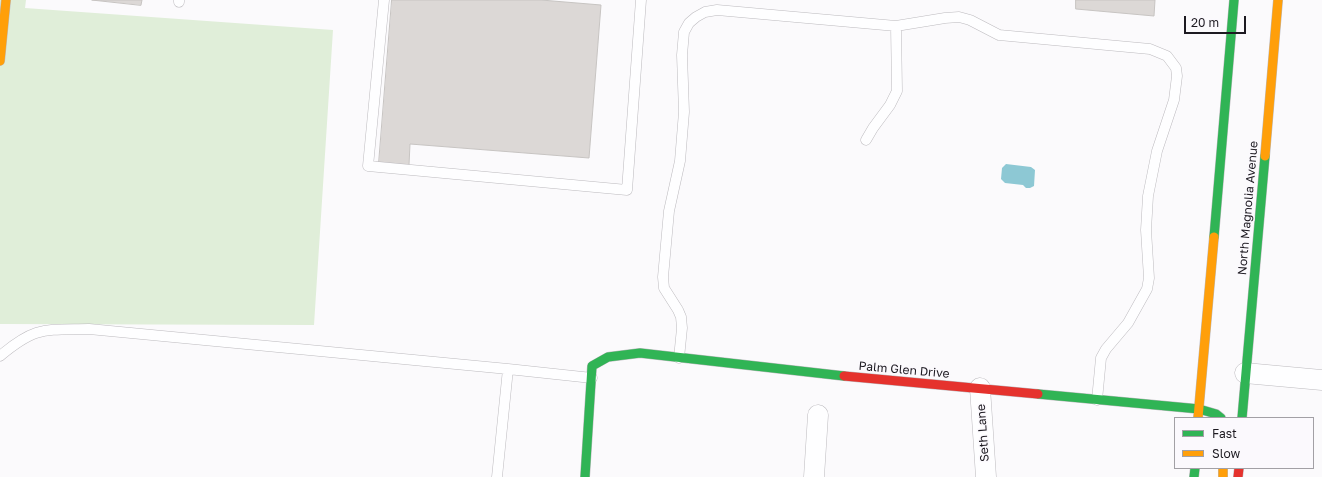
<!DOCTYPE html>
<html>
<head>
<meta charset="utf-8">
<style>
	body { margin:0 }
	#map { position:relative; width:1322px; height:477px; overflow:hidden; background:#fbfafc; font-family:"Golos Text",sans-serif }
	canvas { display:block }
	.legend { position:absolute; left:1174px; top:417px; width:140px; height:52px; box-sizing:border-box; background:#fbf9fd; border:1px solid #a2a0a5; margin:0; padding:5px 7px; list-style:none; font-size:12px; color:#1d1a21 }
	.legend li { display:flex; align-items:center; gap:8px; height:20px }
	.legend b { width:20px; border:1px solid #a2a0a5 }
	.scale { position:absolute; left:1184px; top:16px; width:62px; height:18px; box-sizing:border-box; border:2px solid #1d1a21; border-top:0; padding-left:5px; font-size:12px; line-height:14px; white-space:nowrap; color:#1d1a21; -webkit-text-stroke:3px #fbf9fd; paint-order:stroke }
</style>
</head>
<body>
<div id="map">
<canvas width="1322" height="477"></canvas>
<ul class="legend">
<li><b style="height:5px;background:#30b455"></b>Fast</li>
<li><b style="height:5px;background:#ff9f0a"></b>Slow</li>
</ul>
<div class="scale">20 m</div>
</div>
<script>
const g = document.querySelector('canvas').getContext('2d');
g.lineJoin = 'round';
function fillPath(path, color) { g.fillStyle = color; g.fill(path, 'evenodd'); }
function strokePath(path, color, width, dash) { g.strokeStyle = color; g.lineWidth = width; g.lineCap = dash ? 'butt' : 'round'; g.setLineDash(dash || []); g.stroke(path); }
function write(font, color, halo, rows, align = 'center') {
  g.font = font + ' "Golos Text",sans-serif'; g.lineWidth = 3; g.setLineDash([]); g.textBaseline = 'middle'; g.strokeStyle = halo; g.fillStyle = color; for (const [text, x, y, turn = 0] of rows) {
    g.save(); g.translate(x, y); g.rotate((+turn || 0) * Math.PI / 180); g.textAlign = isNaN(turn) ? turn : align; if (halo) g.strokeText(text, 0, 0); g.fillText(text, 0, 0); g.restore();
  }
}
fillPath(new Path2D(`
	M0,0H26L25,8L333,30L314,325L0,324Z`), '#e0eed9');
fillPath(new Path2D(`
	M1006,164L1031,167L1035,170L1034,186L1030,188H1026L1023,185L1005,183L1001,179L1002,168Z`), '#8dc8d4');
const building = new Path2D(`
	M92,0H142L141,5Z
	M392,0H541L601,5L589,158L410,144L409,165L379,163Z
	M1076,0H1155L1154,16L1076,9Z`);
fillPath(building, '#dcd8d6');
strokePath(building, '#c7c4c2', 1);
const lane = new Path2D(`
	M384,0L368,166L627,190L641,0
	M179,2V0
	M866,140L873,128L890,105L897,91L896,26
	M0,356C36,326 44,330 89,329L508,369
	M679,358L682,328L681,317L678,310L664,288L663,277L669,211L680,161L684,112L682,55L684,32L689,23L696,17L705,12L717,10L896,26L945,18L959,17L970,20L999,35L1150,49L1167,56L1176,68L1177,76L1174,100L1157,151L1148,196L1146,230L1149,278L1147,289L1128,323L1106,349L1101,358L1097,400
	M497,477L508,369L592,378`);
const street = new Path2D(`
	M1245,373L1322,380
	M980,388L986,477
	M814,477L818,415`);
const fast = new Path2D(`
	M1214,237L1234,0
	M1038,394L1199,409L1216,414L1221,418
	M1242,418L1265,156
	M585,477L592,366L608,357L640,353L844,376
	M1194,477L1195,468`);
const slow = new Path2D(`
	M0,61L6,0
	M1265,156L1278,0
	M1198,418L1214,237
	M1223,468V477`);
const jam = new Path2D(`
	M844,376L1038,394
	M1238,477L1239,468`);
strokePath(lane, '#bcbabe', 11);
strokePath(street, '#bcbabe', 21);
strokePath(fast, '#bcbabe', 10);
strokePath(slow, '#bcbabe', 10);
strokePath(jam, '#bcbabe', 10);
strokePath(lane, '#fefeff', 10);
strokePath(street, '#fefeff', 20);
strokePath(fast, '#30b455', 9);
strokePath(slow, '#ff9f0a', 9);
strokePath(jam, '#e5322d', 9);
write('12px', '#1d1a21', '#fbf9fd', [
	["North Magnolia Avenue",1248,208,-85],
	["Palm Glen Drive",904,370,5],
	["Seth Lane",983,433,-94]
]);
</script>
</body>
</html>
